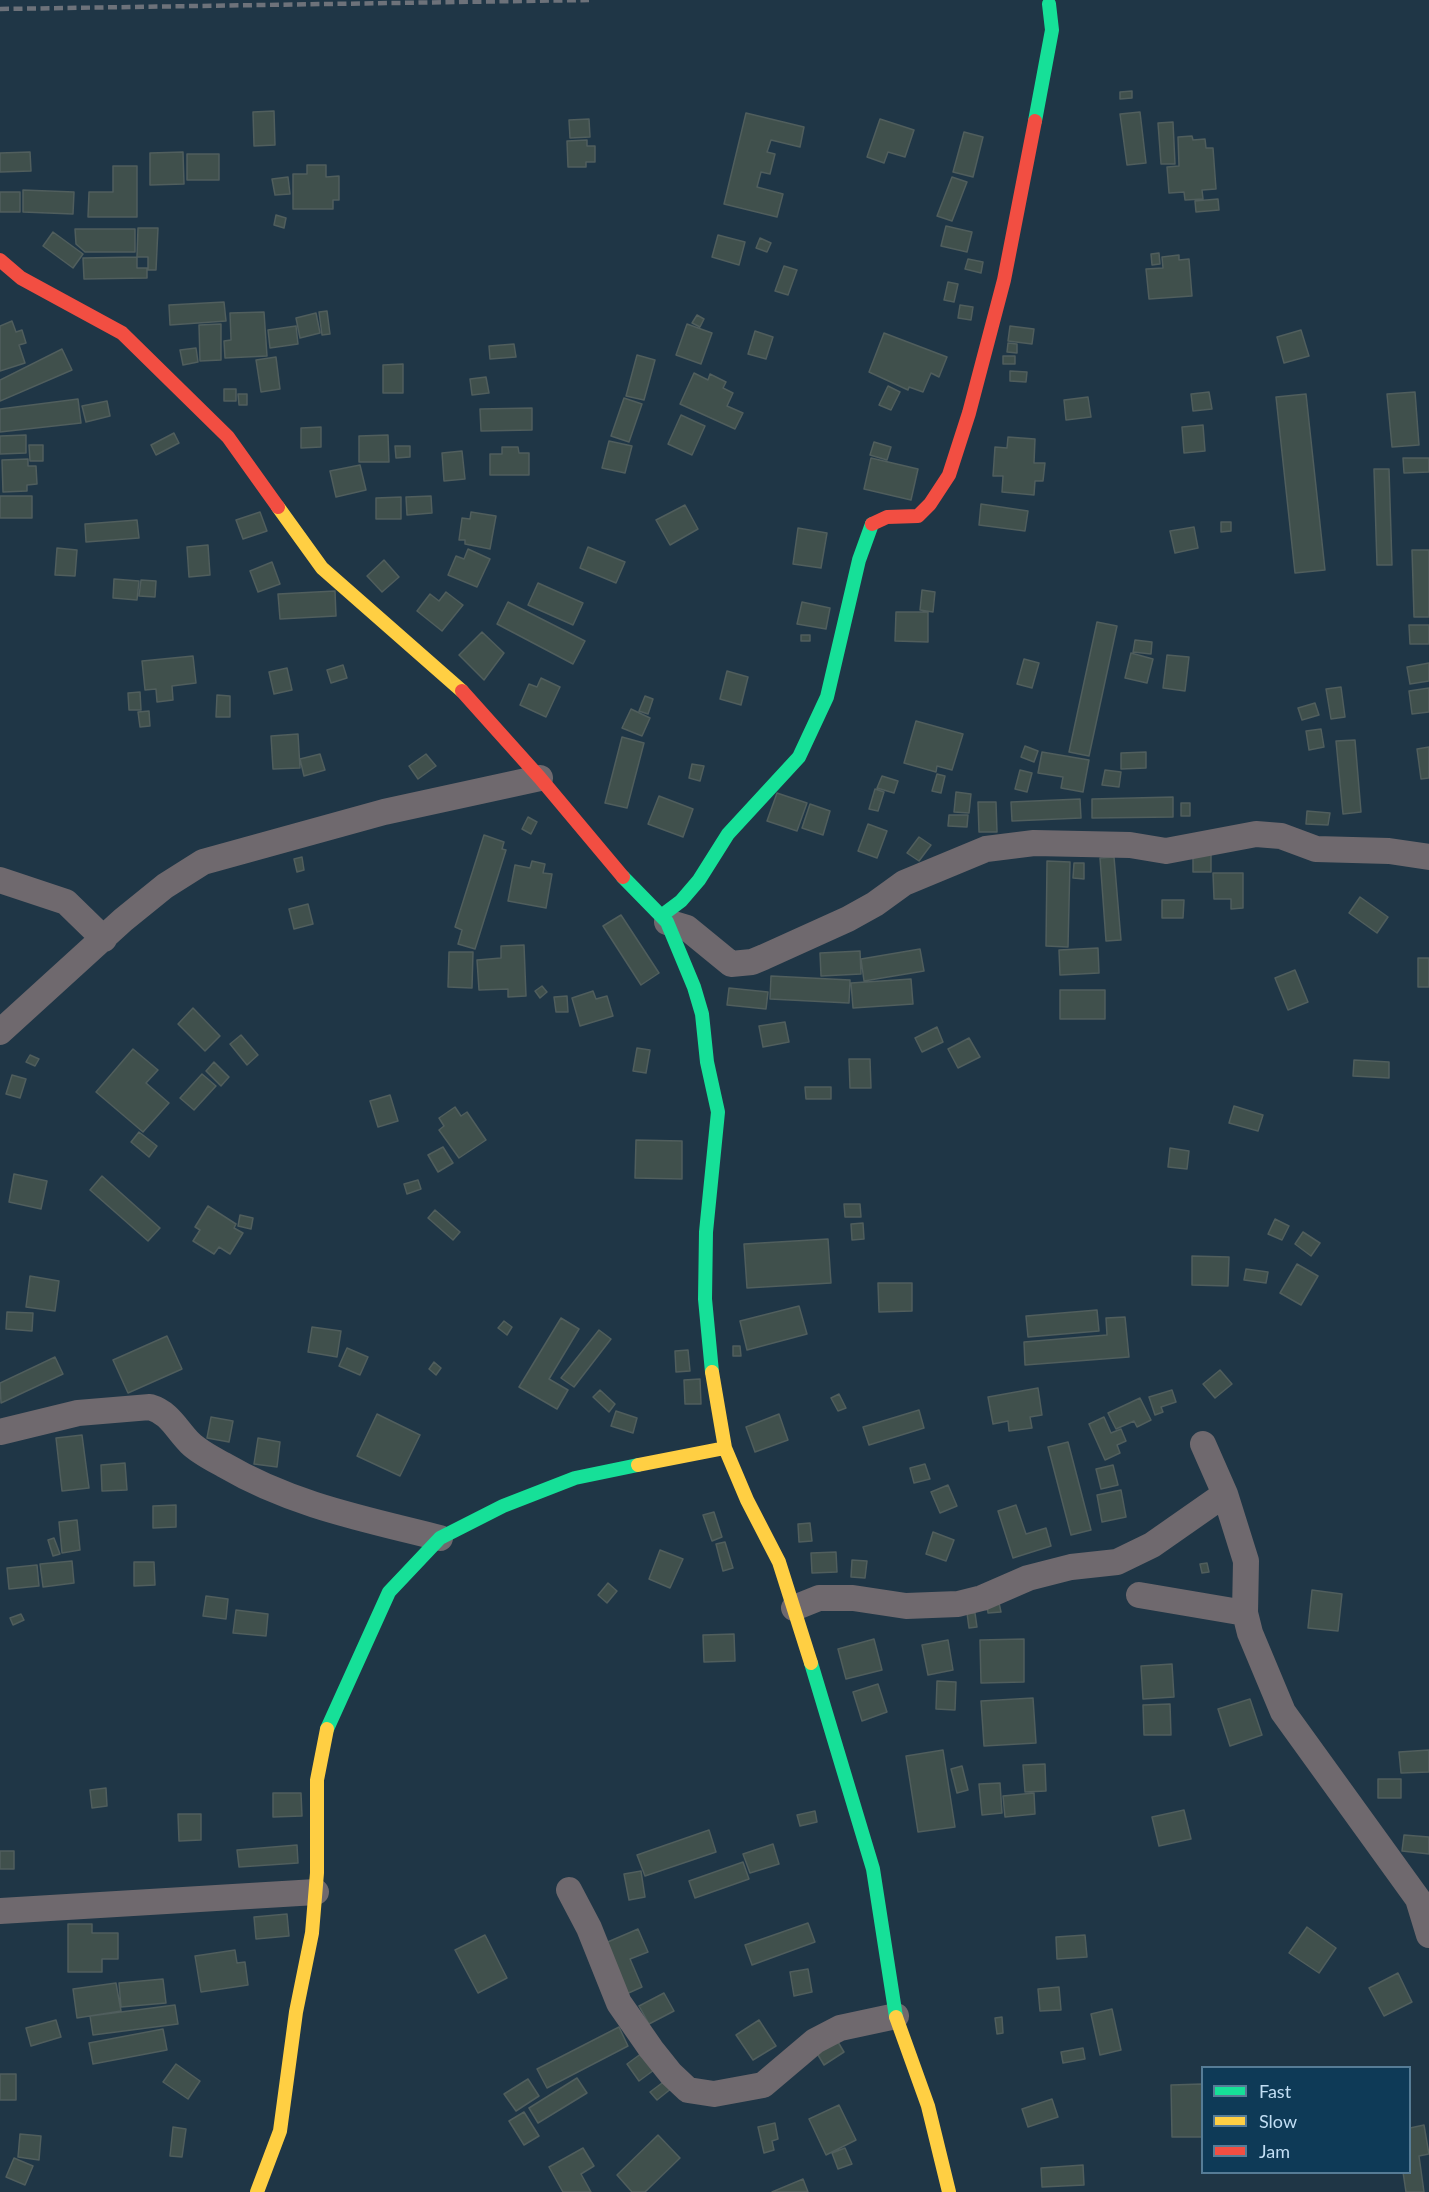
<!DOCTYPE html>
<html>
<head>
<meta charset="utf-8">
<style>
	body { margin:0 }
	#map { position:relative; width:1429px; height:2192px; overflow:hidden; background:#1f3646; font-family:Lato,sans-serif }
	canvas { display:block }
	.legend { position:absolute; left:1201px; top:2066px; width:210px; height:108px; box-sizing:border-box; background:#0e3a57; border:2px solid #567c96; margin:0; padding:8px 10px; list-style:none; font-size:18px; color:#c2def4 }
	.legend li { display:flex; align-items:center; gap:12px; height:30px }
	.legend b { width:30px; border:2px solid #567c96 }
</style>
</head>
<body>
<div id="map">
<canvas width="1429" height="2192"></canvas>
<ul class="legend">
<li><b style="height:8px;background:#16e098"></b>Fast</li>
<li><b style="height:8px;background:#ffcf43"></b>Slow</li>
<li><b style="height:8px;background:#f24e42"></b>Jam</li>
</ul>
</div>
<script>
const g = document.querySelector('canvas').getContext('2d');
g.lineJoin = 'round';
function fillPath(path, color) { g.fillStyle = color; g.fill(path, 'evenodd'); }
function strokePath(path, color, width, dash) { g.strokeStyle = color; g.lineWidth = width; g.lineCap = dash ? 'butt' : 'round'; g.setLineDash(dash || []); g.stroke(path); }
const building = new Path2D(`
	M1132,91V98L1120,99V92Z
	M274,111L275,145L254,146L253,112Z
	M1140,112L1146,163L1127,165L1120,114Z
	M746,113L804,127L800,147L771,140L767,152L775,154L770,174L761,172L757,187L783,194L777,217L724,204Z
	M589,119L590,137L570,138L569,120Z
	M880,119L914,130L905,157L888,152L884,163L867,157Z
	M1173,122L1175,164H1161L1158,123Z
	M964,132L983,137L973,177L953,172Z
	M1192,136L1193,140L1205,139L1206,148H1213L1216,189L1202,190L1203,199L1185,200L1184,192L1169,193L1167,167L1179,166L1178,137Z
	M587,140V146H595V162H586V167H568L567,141Z
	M30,152L31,171L0,172V153Z
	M183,152L184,184L150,185V153Z
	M187,154H219V180H187Z
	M307,165H326V177L339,176V200H333V209H293V174H307Z
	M113,166H137V217H88L89,192H113Z
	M288,177L290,194L275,195L272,179Z
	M952,177L967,182L952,221L937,216Z
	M23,190L74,192L73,214L23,212Z
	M0,192H20V212H0Z
	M1218,199L1219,210L1196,212L1195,201Z
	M276,215L286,218L284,228L274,225Z
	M946,226L972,232L967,252L941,246Z
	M138,228H158L156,270H148V257H137Z
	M75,229H135V252H85L76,244Z
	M53,232L83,254L73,268L43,246Z
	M718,235L745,242L739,265L712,257Z
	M760,238L771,243L767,252L756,248Z
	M1159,253L1160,264L1152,265L1151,254Z
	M1179,255V260L1189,259L1192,296L1149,299L1146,269L1163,268L1162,257Z
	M137,257V268H147V278L84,279L83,258Z
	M968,259L983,262L981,273L965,269Z
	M784,266L797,270L788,295L775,291Z
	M948,282L958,284L954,302L944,300Z
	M224,302L226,321L170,325L169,305Z
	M960,305L973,307L971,320L958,318Z
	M327,311L330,334L322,335L319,312Z
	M264,312L267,356L225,358L224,341L231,340L230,313Z
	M316,313L320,333L300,338L296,318Z
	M697,315L704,319L700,327L692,323Z
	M12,321L16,332L22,330L26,343L19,345L25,363L0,371V326Z
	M221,324V360L200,361L199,325Z
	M687,324L712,333L701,364L676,355Z
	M296,326L298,344L270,348L268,330Z
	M1010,326L1034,329L1032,344L1008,341Z
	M1301,330L1309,356L1284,363L1277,337Z
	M755,331L773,337L766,359L748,354Z
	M884,333L947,357L939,377L931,373L923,392L909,387L908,390L869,372Z
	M1008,343L1017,344V353L1007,352Z
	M514,344L516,357L490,359L489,346Z
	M196,348L198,362L183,365L180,350Z
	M62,349L72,370L0,401V380Z
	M637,355L655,360L644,400L626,396Z
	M1003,356H1015V364H1003Z
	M276,357L280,389L261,392L256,360Z
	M403,364V393H383V365Z
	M1010,371L1027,372L1026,382L1010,381Z
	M694,373L708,380L710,374L726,382L723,388L733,393L727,406L743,413L735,429L680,404Z
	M486,377L489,393L472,395L470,379Z
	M888,386L900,392L891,410L879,405Z
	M224,389H236V401H224Z
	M1209,392L1212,409L1193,411L1191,394Z
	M1415,392L1419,445L1392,447L1387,394Z
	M238,394H247V405H239Z
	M1306,394L1325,570L1295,573L1276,397Z
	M1088,397L1091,417L1066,420L1064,400Z
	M624,398L642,404L629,442L611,436Z
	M78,399L81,423L0,432V409Z
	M107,401L110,416L86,422L82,406Z
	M532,408V430L481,431L480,409Z
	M681,415L705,426L692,455L668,444Z
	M1203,425L1205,451L1184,453L1182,427Z
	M321,427V447L301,448V428Z
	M174,433L179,443L156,455L151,445Z
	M26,435V453L0,454V436Z
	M388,435L389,462H359V436Z
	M1008,437L1035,439L1034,463H1045L1043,481H1035L1034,495L1002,492L1003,476H993L995,447L1007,448Z
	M609,441L632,446L625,473L602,468Z
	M874,442L891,447L887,460L870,455Z
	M29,445H43V461H30Z
	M395,446H410V457L396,458Z
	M502,447H518L519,453H529V475H490V454H502Z
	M462,451L465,479L444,481L442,453Z
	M871,458L918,469L911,500L864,489Z
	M1403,458H1429V472L1404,473Z
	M28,459V466H36L37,484L27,485V491L3,492L2,460Z
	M360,465L366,490L336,497L330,471Z
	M1374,469H1389L1392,565H1377Z
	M0,496H32V518H0Z
	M431,496L432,513L407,515L406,497Z
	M401,497V519H376V498Z
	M981,504L1028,511L1025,531L979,525Z
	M685,505L698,529L670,545L656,520Z
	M260,512L267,531L243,539L236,520Z
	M471,512L496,516L490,549L465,544V540H459L462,518L470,519Z
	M137,520L139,538L86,542L85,524Z
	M1221,522H1231V531L1221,532Z
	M1194,527L1198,548L1175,553L1170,531Z
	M798,528L827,533L821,568L793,564Z
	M208,545L210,575L189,577L187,547Z
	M588,547L625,562L616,583L580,568Z
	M57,548L77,550L75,576L55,575Z
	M468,549L490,559L477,587L448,575L456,556L464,559Z
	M1412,550H1429V617H1414Z
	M384,560L399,577L382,592L367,576Z
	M272,562L280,584L258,592L250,571Z
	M114,579L139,581L137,600L113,598Z
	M141,580L156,581L155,597L139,596Z
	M538,583L583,603L573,625L528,605Z
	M922,590L935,592L933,612L920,610Z
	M335,591L336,616L280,619L278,594Z
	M446,592L463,605L442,631L417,611L430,594L439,601Z
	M508,602L585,641L573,664L497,624Z
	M802,602L830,608L826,629L797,624Z
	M896,612H928V642L895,641Z
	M1097,622L1117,626L1089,756L1069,752Z
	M1409,625H1429V644H1410Z
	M482,632L504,653L484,680L459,655Z
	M801,635H810V641H801Z
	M1135,640L1152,642L1151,654L1133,652Z
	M1131,653L1153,659L1147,683L1125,678Z
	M1167,655L1189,657L1185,691L1163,688Z
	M193,656L196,683L172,686L173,700L157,702L156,689L145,690L142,661Z
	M1024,659L1039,663L1032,688L1017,684Z
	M1429,663V681L1410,684L1407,667Z
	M343,665L347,678L331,683L327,670Z
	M287,668L292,690L274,694L269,672Z
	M727,671L748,677L741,705L720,699Z
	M541,678L560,687L546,717L520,705L529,684L537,687Z
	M1341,687L1345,717L1331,719L1326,689Z
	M1429,688V712L1412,714L1409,691Z
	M140,692L141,710H129L128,693Z
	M217,695L230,696V717H216Z
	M645,696L653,699L648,714L639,711Z
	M1315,703L1319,715L1302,720L1298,708Z
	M631,709L650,718L642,736L622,728Z
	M149,711L150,726L140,727L138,712Z
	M916,721L963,734L952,770L937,766L936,772L904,763Z
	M1321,729L1324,747L1309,750L1306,731Z
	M298,734L300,768L273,769L271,736Z
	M622,737L644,743L627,808L605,803Z
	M1355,740L1361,812L1343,814L1336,741Z
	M1025,746L1038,751L1034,762L1021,757Z
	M1429,747V778L1421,779L1417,749Z
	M1042,752L1089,760L1083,792L1061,788L1063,777L1038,773Z
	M1146,752V768L1121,769V753Z
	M320,754L325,770L304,776L300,759Z
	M426,754L436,766L418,779L409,766Z
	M692,764L704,766L700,781L689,778Z
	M1020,770L1032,773L1027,792L1015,789Z
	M1105,770L1121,772L1119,787L1102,785Z
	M937,774L945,776L941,793L932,791Z
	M882,776L898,781L894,793L877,788Z
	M875,789L884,792L878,811L869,809Z
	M956,792L971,794L969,813L954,812Z
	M777,793L807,803L797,831L767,821Z
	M659,796L693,809L683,837L648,824Z
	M1173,797V817L1092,818V799Z
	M1080,799L1081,818L1012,821L1011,802Z
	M978,802H996L997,832H979Z
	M1181,803H1190V816H1181Z
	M810,804L830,811L823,835L802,828Z
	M1307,811L1330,813L1328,825L1306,824Z
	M949,815H968L967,827L948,826Z
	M528,817L537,822L531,834L522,829Z
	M868,824L887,831L877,858L858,851Z
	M484,835L504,842L502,849L506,850L475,949L458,944L462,930L455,927Z
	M919,837L931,845L919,861L907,853Z
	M1193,850H1211V872H1193Z
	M302,857L304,870L297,872L294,859Z
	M1114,857L1121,940L1106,941L1100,858Z
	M532,861L545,864L543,873L552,874L546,908L508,901L515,865L530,868Z
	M1047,861L1070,862L1068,947L1046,946Z
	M1074,863H1084V879L1073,878Z
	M1213,873H1243V908L1231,909V899H1214Z
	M1360,897L1388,917L1377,933L1349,913Z
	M1162,900H1184L1183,918H1162Z
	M308,904L313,924L294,929L289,909Z
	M621,915L659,973L641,985L603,926Z
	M524,945L526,996L508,997V989L479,990L477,960L501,958V946Z
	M1098,948L1099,973L1060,975L1059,950Z
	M920,949L924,971L864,981L861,959Z
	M860,951L861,974L821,976L820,953Z
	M449,952H473L472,988L448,987Z
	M1418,958H1429V987H1418Z
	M1295,970L1308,1002L1288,1010L1275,978Z
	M771,976L850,980L849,1003L770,999Z
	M911,979L913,1004L853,1008L851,983Z
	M542,986L547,992L540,998L535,991Z
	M729,988L768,992L766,1009L727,1005Z
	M1060,990H1105V1019H1060Z
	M593,991L596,999L607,996L613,1016L580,1026L572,998Z
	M567,996L568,1012H556L554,997Z
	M193,1008L220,1036L205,1051L178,1024Z
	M785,1022L789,1042L763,1047L759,1026Z
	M937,1027L943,1042L922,1052L915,1038Z
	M241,1035L258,1055L247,1065L230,1044Z
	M969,1038L980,1057L958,1068L948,1049Z
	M637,1048L650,1050L646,1073L633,1071Z
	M133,1049L158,1070L146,1083L169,1103L143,1132L96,1092Z
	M30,1055L39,1059L35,1066L26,1062Z
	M849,1059H870L871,1088H850Z
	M1354,1060L1389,1062V1078L1353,1076Z
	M214,1062L229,1077L221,1086L206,1071Z
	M202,1074L216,1086L194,1110L180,1098Z
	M12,1075L26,1079L20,1098L6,1094Z
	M805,1087H831V1099H806Z
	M390,1095L398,1121L378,1127L370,1101Z
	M1234,1106L1263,1115L1258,1131L1229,1123Z
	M455,1107L461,1116L467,1112L486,1140L459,1158L439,1130L444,1126L439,1118Z
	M139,1132L157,1146L149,1157L131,1142Z
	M636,1140L682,1141V1179L635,1178Z
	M443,1147L453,1163L438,1172L428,1155Z
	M1170,1148L1189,1151L1187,1169L1168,1167Z
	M14,1174L47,1181L41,1209L9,1202Z
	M102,1176L160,1228L148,1241L90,1190Z
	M418,1180L421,1189L407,1194L404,1184Z
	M844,1204H860L861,1217H845Z
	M208,1206L236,1224L234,1228L243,1233L230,1254L219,1247L214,1254L193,1241L200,1230L195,1227Z
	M435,1210L460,1232L453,1240L428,1218Z
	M240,1215L253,1218L251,1229L238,1226Z
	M1275,1219L1289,1226L1282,1240L1268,1234Z
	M863,1223L864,1239L852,1240L851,1224Z
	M1303,1232L1320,1243L1311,1256L1295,1244Z
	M828,1239L831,1283L747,1288L744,1244Z
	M1192,1256L1229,1257L1228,1286L1192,1285Z
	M1297,1264L1318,1276L1301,1305L1280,1293Z
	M1246,1269L1268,1272L1266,1283L1244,1280Z
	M30,1276L59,1281L55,1311L26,1307Z
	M878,1283H912V1311L879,1312Z
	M799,1306L807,1334L747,1350L740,1321Z
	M1097,1310L1099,1331L1028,1337L1026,1316Z
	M7,1312L33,1313L32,1331L6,1329Z
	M1125,1317L1129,1357L1025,1365L1024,1342L1107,1335L1106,1318Z
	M561,1318L579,1329L549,1379L568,1390L557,1409L519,1387Z
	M504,1321L512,1327L507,1335L498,1328Z
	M312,1327L341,1331L337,1357L308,1352Z
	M599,1330L611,1339L574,1387L561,1378Z
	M167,1336L182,1369L128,1393L113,1360Z
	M733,1346H740L741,1356H733Z
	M347,1348L368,1357L360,1375L339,1366Z
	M688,1350L690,1371L676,1372L675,1351Z
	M55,1357L63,1374L1,1403L0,1383Z
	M434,1362L441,1368L436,1375L429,1369Z
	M1220,1370L1232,1384L1215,1398L1203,1384Z
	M700,1379L701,1404H685L684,1380Z
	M1038,1388L1042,1415L1030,1417L1032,1428L1009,1431L1008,1421L993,1424L988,1397Z
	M600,1390L615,1404L609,1412L593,1397Z
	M1172,1390L1176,1402L1161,1407L1163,1412L1155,1415L1149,1397Z
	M839,1394L846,1408L838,1411L831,1398Z
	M1140,1398L1151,1420L1137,1427L1134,1421L1116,1429L1108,1413Z
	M919,1410L924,1428L869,1445L863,1427Z
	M616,1411L637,1418L633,1433L611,1426Z
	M377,1414L420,1435L400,1476L357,1456Z
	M779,1414L788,1440L755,1452L746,1427Z
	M211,1417L233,1421L229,1442L207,1438Z
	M1104,1417L1111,1433L1121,1429L1126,1441L1117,1445L1120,1453L1105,1460L1089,1424Z
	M82,1435L89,1488L62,1491L56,1438Z
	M258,1438L280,1442L277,1467L254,1464Z
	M1068,1442L1091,1530L1071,1535L1048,1447Z
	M125,1463L127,1490L102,1491L101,1465Z
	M925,1464L930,1479L914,1483L910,1468Z
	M1113,1465L1118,1485L1101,1489L1096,1469Z
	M948,1485L957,1506L940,1513L931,1492Z
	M1121,1490L1126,1517L1102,1522L1097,1495Z
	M176,1505V1527L153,1528V1506Z
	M1016,1505L1026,1534L1046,1528L1051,1546L1013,1558L998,1511Z
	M714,1512L722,1537L712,1541L703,1515Z
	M77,1520L80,1550L62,1553L59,1522Z
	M810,1523L812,1541L799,1542L798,1524Z
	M933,1532L954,1540L946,1561L926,1554Z
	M54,1538L60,1554L53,1556L48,1540Z
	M725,1542L733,1568L723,1571L716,1544Z
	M660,1550L683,1559L670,1588L649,1579Z
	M836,1552L837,1572L812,1573L811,1553Z
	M852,1560L867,1561L865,1578L851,1577Z
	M72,1561L74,1583L43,1587L40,1564Z
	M134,1562H154L155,1585L134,1586Z
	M1207,1563L1209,1572L1202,1573L1200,1564Z
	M37,1565L39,1586L9,1589L7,1568Z
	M608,1583L617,1591L607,1603L598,1595Z
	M1312,1590L1342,1594L1338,1631L1308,1628Z
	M206,1596L228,1599L226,1619L203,1616Z
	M999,1603L1001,1612L988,1613L987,1604Z
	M236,1610L268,1614L266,1636L233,1633Z
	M967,1613H975L977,1627L969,1628Z
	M21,1614L24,1620L13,1625L10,1618Z
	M734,1634L735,1661L704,1662L703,1635Z
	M874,1639L882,1670L846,1679L838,1649Z
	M1024,1639V1682L981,1683L980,1640Z
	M948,1640L953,1670L928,1675L922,1645Z
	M1172,1664L1174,1697L1143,1699L1141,1666Z
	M937,1681L956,1682L955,1710L936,1709Z
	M878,1684L887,1712L862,1721L853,1692Z
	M1033,1698L1036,1743L984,1746L981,1701Z
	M1250,1699L1262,1735L1230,1746L1218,1709Z
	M1170,1704L1171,1735H1144L1143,1705Z
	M943,1750L955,1827L918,1832L906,1756Z
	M1429,1750V1772L1401,1773L1399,1752Z
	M1045,1764L1046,1791L1025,1792L1023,1765Z
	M962,1766L968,1790L957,1793L951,1769Z
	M1378,1779H1401V1798H1378Z
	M1000,1783L1002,1813L982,1815L979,1784Z
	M106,1788L107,1806L92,1808L90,1790Z
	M273,1793H301L302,1816L273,1817Z
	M1034,1793L1035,1814L1005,1817L1003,1796Z
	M1184,1810L1191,1839L1159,1846L1152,1817Z
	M815,1811L817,1822L800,1826L797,1815Z
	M178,1814H201V1840L179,1841Z
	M709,1830L716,1852L645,1876L637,1855Z
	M1404,1835L1429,1837V1854L1402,1851Z
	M773,1844L779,1864L750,1873L743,1854Z
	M297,1845L298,1863L239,1867L237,1850Z
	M0,1851H14V1869H0Z
	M743,1862L749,1879L695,1898L689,1881Z
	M641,1871L645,1897L629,1900L624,1874Z
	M287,1914L289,1936L256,1939L254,1917Z
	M808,1923L815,1942L752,1965L745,1945Z
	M68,1924H92V1933H118V1959H102V1972H68Z
	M1307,1927L1336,1948L1319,1973L1289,1953Z
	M638,1929L648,1952L630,1959L642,1987L624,1995L603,1944Z
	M485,1935L507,1978L478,1993L455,1950Z
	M1085,1935L1087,1957L1057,1959L1056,1937Z
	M235,1950L237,1963L245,1962L248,1985L201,1992L195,1956Z
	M808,1969L812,1992L794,1996L790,1972Z
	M1398,1973L1412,2002L1384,2016L1369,1988Z
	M163,1979L166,2003L121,2007L119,1983Z
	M116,1983L121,2011L77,2018L73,1989Z
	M1059,1987L1061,2010L1040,2011L1038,1989Z
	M664,1993L674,2011L649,2024L639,2006Z
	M175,2005L178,2024L93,2035L90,2016Z
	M1112,2009L1121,2050L1100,2055L1091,2014Z
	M1002,2017L1003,2033L997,2034L995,2018Z
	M56,2020L61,2037L31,2046L26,2028Z
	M759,2020L776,2046L753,2060L736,2035Z
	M619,2027L628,2046L547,2088L537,2069Z
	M163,2029L167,2050L93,2064L89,2043Z
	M835,2037L844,2052L824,2065L815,2050Z
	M1083,2048L1085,2059L1063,2063L1061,2052Z
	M642,2053L654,2070L639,2081L627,2064Z
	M176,2064L200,2081L188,2099L163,2082Z
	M0,2074H16V2100H0Z
	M577,2078L587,2093L538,2123L529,2108Z
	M528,2079L539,2096L516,2111L504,2094Z
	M666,2080L672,2088L657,2100L650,2092Z
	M1202,2084V2137H1172L1171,2085Z
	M1052,2099L1058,2117L1028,2127L1022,2109Z
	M839,2105L856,2140L826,2155L809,2119Z
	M524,2112L539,2136L524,2145L509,2121Z
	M775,2123L778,2139L772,2141L774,2150L764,2153L758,2127Z
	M1424,2125L1429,2154L1419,2156L1424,2192H1406L1403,2172H1410V2128Z
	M173,2127L186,2129L182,2157L170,2156Z
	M20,2134L41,2136L39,2160L18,2157Z
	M658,2135L680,2158L645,2192H632L617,2175Z
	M583,2148L594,2166L581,2174L591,2192H563L549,2167Z
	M845,2148L852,2164L838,2169L832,2153Z
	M14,2158L33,2166L25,2185L6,2177Z
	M1083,2165L1084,2185L1042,2187L1041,2168Z
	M803,2179L808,2192H772Z`);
fillPath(building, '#40504c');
strokePath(building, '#505e5d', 1.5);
strokePath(new Path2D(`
	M0,880L66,902L104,939
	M667,922L687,928L731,964L752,962L764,957L848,919L875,904L904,883L986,849L1034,843L1130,845L1166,851L1256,834L1281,836L1316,849L1389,851L1429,857
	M0,1032L123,920L165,886L203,862L384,812L540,778
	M0,1432L78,1413L150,1407C170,1413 176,1429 190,1443C199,1452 213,1459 224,1465C292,1505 365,1519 440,1538
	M1203,1444L1225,1494L1246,1561L1245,1613L1250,1633L1283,1712L1418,1899L1429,1935
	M1139,1595L1245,1613
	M794,1608L819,1598H853L906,1606L958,1604L982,1598L1028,1578L1071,1567L1117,1562L1152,1545L1225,1494
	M569,1890L589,1928L619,2003L651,2049L671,2074L688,2090L714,2094L763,2085L815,2041L840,2028L896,2016
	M0,1911L316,1892`), '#6f696e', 26);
strokePath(new Path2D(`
	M1035,121L1052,30L1049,4
	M623,877L667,922L694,987L702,1014L707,1062L718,1112L706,1232L705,1299L712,1372
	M661,916L681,901L699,880L728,834L799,757L827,697L859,560L872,524
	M811,1663L873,1869L896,2017
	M327,1729L389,1592L440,1538L503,1506L575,1478L638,1465`), '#16e098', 14);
strokePath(new Path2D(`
	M278,507L322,568L462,691
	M712,1372L725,1448L747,1500L779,1562L811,1663
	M638,1465L725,1448
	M896,2017L928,2106L949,2192
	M257,2192L280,2131L296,2012L312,1933L317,1873V1780L327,1729`), '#ffcf43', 14);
strokePath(new Path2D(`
	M0,260L21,278L122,333L228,437L278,507
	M872,524L887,517L918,516L930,504L949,475L969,413L1004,280L1035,121
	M462,691L540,778L623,877`), '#f24e42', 14);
strokePath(new Path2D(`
	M0,9L589,0`), '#6d727a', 4.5, [9, 4.5]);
</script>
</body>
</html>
